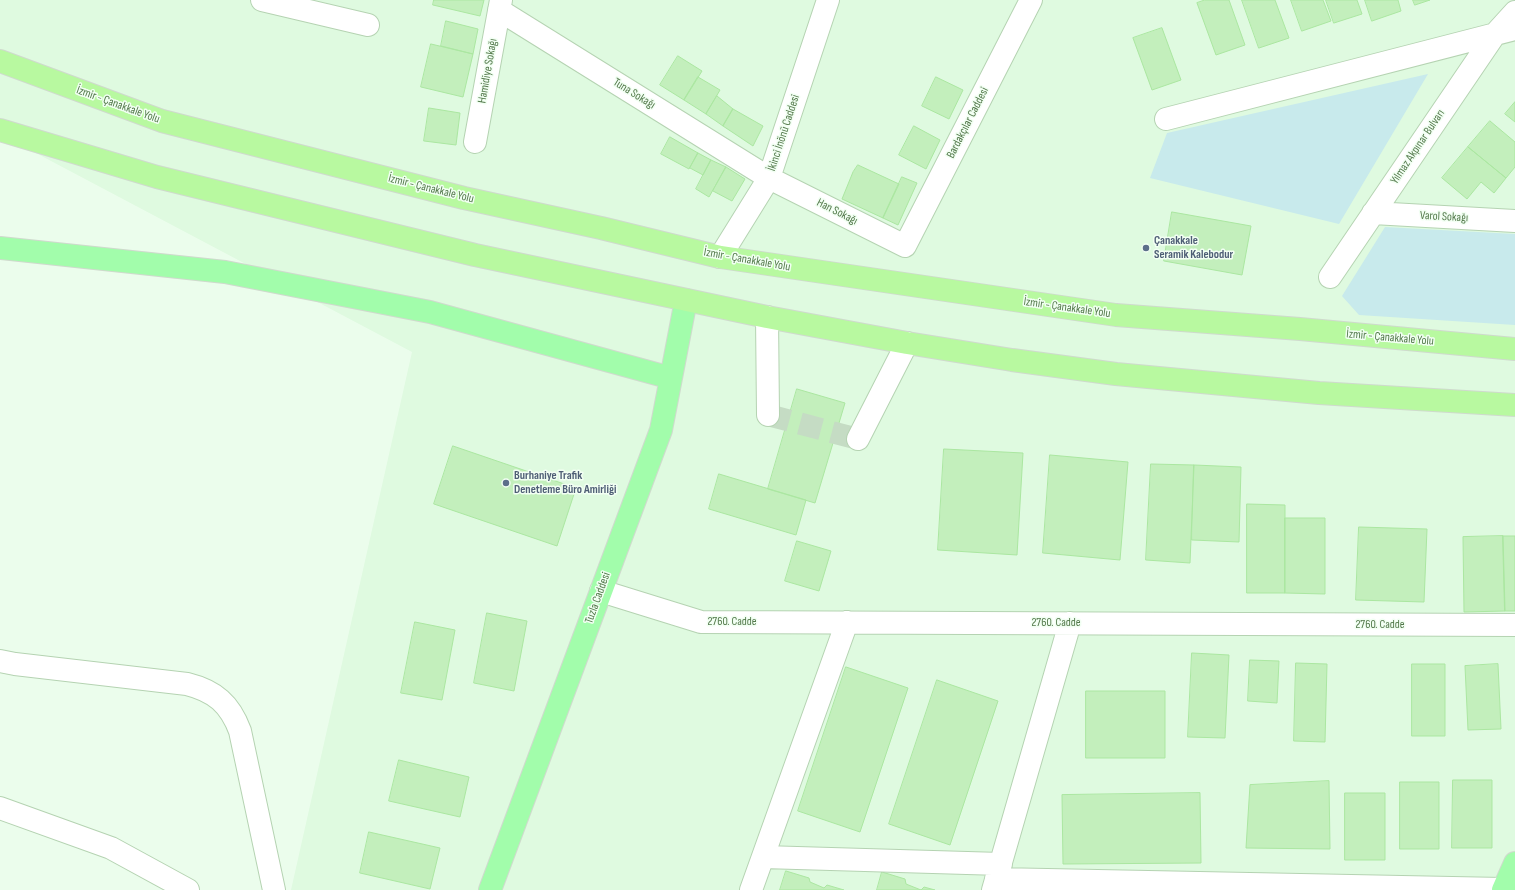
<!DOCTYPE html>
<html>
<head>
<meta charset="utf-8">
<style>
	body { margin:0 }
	canvas { display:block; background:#ebfdec }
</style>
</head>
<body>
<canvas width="1515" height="890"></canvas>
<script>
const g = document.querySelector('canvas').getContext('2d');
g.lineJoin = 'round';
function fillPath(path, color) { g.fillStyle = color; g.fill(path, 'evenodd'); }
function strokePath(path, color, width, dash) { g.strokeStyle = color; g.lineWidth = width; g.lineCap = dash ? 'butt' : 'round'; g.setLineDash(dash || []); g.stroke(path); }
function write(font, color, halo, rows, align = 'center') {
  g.font = font + ' "Sofia Sans Condensed",sans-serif'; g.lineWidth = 3; g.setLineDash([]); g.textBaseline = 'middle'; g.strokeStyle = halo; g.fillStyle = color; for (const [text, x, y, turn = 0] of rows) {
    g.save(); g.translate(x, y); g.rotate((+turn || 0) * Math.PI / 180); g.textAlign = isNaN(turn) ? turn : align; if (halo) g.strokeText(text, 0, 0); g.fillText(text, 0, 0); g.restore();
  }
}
fillPath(new Path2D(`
	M0,0H1515V890H291L412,352L0,134Z`), '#dffae0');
fillPath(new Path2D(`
	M1428,74L1339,224L1150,178L1167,133Z
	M1385,227L1515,234V325L1359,315L1342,296Z`), '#c8eaec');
const building = new Path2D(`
	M434,0H484L480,16L433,5Z
	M1205,0H1229L1245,45L1216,55L1197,3Z
	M1242,0H1275L1289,38L1259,48Z
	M1291,0H1323L1331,21L1302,31Z
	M1326,0H1357L1362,14L1334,23Z
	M1365,0H1398L1401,11L1372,21Z
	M1413,0H1430L1415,5Z
	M446,21L478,29L473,54L441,46Z
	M1162,28L1181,80L1152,90L1133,38Z
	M431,44L473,54L463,97L421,87Z
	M678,56L702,71L684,100L660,85Z
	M698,77L720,90L706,114L684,100Z
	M936,77L963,90L949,119L922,106Z
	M717,96L733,109L723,126L706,114Z
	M1515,102V122L1505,114Z
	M429,108L460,113L456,145L424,141Z
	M733,109L763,126L753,146L723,126Z
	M1490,121L1515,142V167L1506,178L1468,147Z
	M914,126L940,140L926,169L899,155Z
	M670,137L698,153L689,169L661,154Z
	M1468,147L1506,178L1494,193L1481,182L1467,199L1442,178Z
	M698,153L711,160L703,175L690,168Z
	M711,160L726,167L709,197L696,189Z
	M858,165L899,184L883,218L842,199L853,172Z
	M726,167L745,179L732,201L713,191Z
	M902,177L917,183L898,225L883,218Z
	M1172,212L1251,226L1242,275L1164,261Z
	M797,389L845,403L815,503L768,489Z
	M453,446L576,488L557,546L434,504Z
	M944,449L1023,453L1017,555L938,550Z
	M1050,455L1128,462L1120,560L1043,553Z
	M1151,464L1194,465L1190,563L1146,560Z
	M1194,465L1241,467L1239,542L1192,540Z
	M719,474L806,500L796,535L709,509Z
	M1247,504L1285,505V593H1247Z
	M1285,518H1325V594L1285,593Z
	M1359,527L1427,529L1424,602L1356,600Z
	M1503,536H1515V611H1505Z
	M1503,536L1505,611L1464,612L1463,537Z
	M797,541L831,551L819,591L785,581Z
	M487,613L527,621L514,691L474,683Z
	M415,622L455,630L442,700L401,693Z
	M1192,653L1229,655L1225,738L1188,737Z
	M1250,660L1279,661L1277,703L1248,701Z
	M1296,663L1327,664L1325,742L1294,741Z
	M1412,664H1445V736H1412Z
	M1498,664L1501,729L1468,730L1465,666Z
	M846,667L908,688L860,832L798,811Z
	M937,680L998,701L950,845L889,824Z
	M1086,691H1165V758H1086Z
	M399,760L469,777L460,817L389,801Z
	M1453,780H1492V848H1452Z
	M1329,781L1330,849L1246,848L1250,785Z
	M1400,782H1439V849H1400Z
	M1200,793L1201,863L1063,864L1062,795Z
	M1345,793H1385V860H1345Z
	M369,832L440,848L430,889L360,873Z
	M786,871L809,878L810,882L824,888L827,885L844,890H780Z
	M882,872L905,879L906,884L921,890L924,887L935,890H877Z`);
fillPath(building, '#c3efbc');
strokePath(building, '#abe7a1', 1);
strokePath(new Path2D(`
	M768,415L858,439`), '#c5dcc4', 22, [22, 11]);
const minor = new Path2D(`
	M262,0L368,25
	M499,10L769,178L905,246L1031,0
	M1166,119L1515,29
	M475,142L501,0
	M1373,213L1515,221
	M720,257L769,178L828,0
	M1330,277L1495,34L1515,12
	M767,317L768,415
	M858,439L907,343
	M601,591L701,622L1515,625
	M0,661L15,664L187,684C215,691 230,704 240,731L274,890
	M0,808L111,848L188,890
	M763,857L1001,864
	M996,879L1503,889
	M751,890L847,622
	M993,890L1070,623`);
const major = new Path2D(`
	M0,248L225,272L430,312L671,378
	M490,890L661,430L686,300
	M1503,890L1515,863`);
const highway = new Path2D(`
	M0,61L162,121L464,198L601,228L720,257L1116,315L1300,329L1515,349
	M0,130L157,177L475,255L767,317L907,343L1012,360L1116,374L1319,393L1515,405`);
strokePath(minor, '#b5d3b2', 24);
strokePath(major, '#cfdacd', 24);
strokePath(highway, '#cfdacd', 24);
strokePath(minor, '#fff', 22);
strokePath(major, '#a2fdab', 22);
strokePath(highway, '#b8f9a0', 22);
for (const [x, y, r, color] of [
	[1146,248,4,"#5c6f8a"],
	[506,483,4,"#5c6f8a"]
]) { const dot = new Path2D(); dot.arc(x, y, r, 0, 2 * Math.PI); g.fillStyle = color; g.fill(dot); strokePath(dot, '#f2fff3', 1.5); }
write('12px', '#547a4c', '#f2fff3', [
	["Hamidiye Sokağı",488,71,-80],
	["Tuna Sokağı",634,94,32],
	["İzmir - Çanakkale Yolu",118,105,20],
	["Bardakçılar Caddesi",968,123,-63],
	["İkinci İnönü Caddesi",784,133,-72],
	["Yılmaz Akpınar Bulvarı",1418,147,-56],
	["İzmir - Çanakkale Yolu",431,189,14],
	["Han Sokağı",837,212,27],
	["Varol Sokağı",1444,217,3],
	["İzmir - Çanakkale Yolu",747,260,10],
	["İzmir - Çanakkale Yolu",1067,308,8],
	["İzmir - Çanakkale Yolu",1390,338,5],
	["Tuzla Caddesi",598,598,-70],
	["2760. Cadde",732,622],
	["2760. Cadde",1056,623],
	["2760. Cadde",1380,625]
]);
write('bold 12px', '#4e5e75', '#f2fff3', [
	["Çanakkale",1154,241],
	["Seramik Kalebodur",1154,255],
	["Burhaniye Trafik",514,476],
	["Denetleme Büro Amirliği",514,490]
], 'left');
</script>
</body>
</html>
